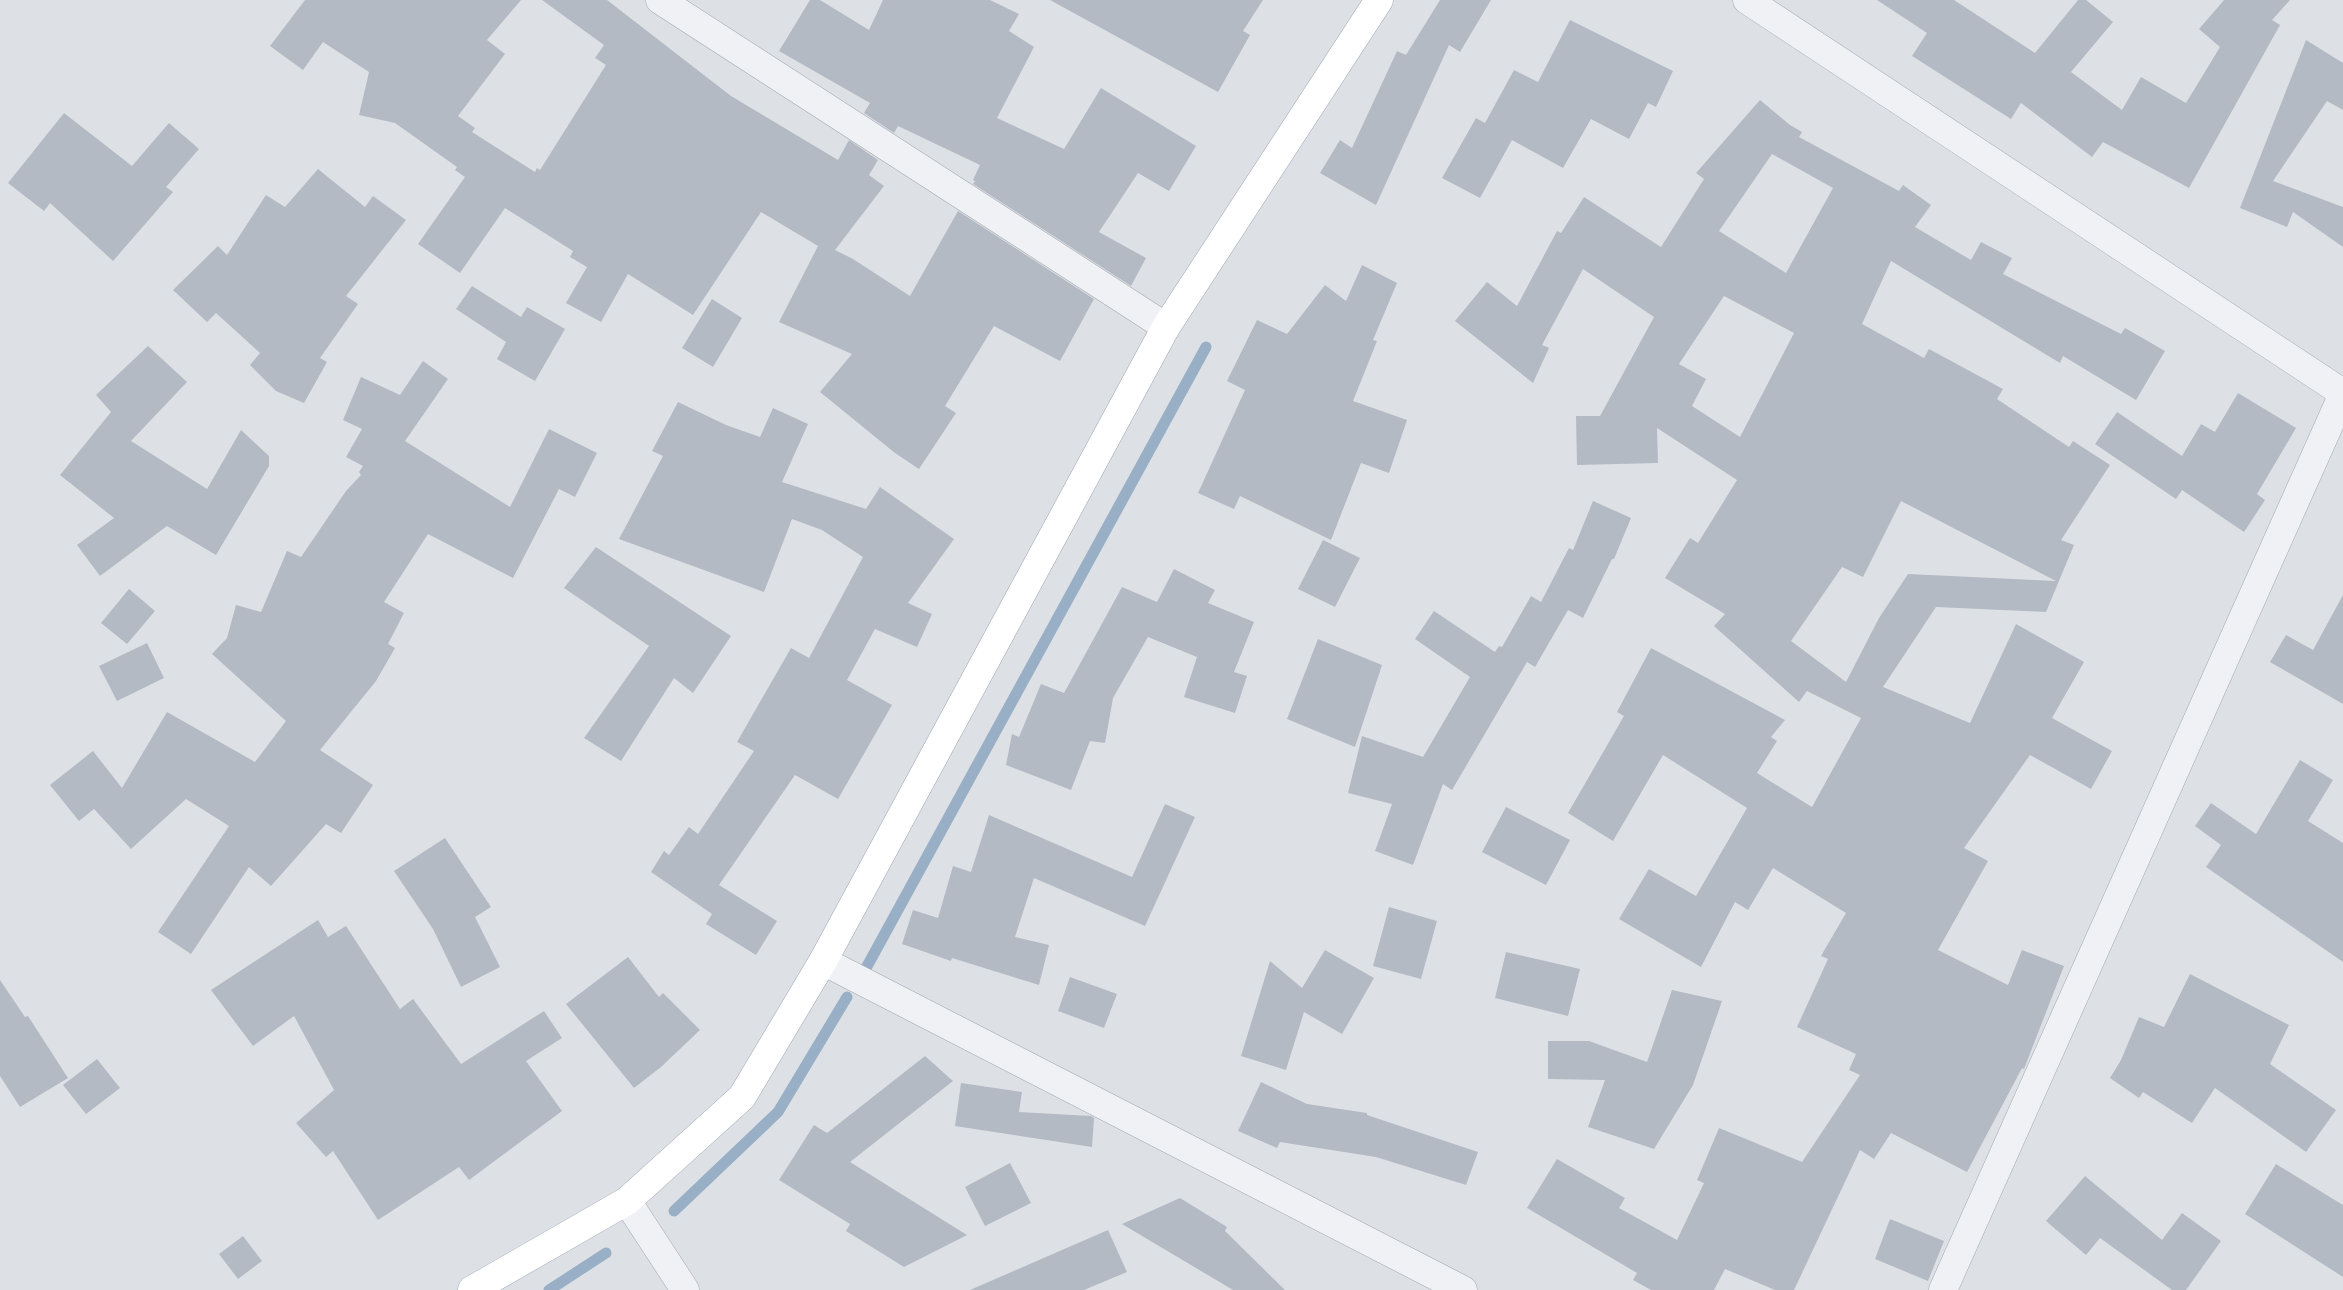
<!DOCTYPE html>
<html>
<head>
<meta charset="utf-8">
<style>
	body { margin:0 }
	canvas { display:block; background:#dde1e6 }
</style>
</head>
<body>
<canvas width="2343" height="1290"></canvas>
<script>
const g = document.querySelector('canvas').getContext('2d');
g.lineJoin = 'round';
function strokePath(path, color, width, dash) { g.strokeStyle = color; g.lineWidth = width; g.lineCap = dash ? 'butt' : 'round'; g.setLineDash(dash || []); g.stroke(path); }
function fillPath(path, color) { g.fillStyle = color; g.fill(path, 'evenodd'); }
strokePath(new Path2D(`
	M865,970L1206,347
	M674,1211L778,1112L847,997
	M549,1290L606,1253`), '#98afc6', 11);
fillPath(new Path2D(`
	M305,0H521L487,40L505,54L458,116L475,128L472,132L535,172L537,168L540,170L606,65L595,58L604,45L542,0H607L731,96L838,160L849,140L878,160L869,175L884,186L835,250L853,259L910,296L958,211L1094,299L1060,361L994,326L945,406L956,413L919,469L895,453L820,392L852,354L779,322L818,246L761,212L693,315L628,274L601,322L566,303L587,267L570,257L573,251L505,208L460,273L418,244L465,177L455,170L457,167L395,123L359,115L369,72L323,42L303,70L270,46Z
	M810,0H820L869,30L883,0H990L1019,14L1009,31L1034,47L997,118L1064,149L1101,88L1196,146L1169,191L1138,173L1099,232L1146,258L1131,286L973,184L975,181L973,180L980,165L898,126L894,133L864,113L870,103L779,51Z
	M1050,0H1263L1243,31L1250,35L1218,92Z
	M1440,0H1491L1460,52L1449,45L1376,205L1320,173L1340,140L1352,148L1397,51L1406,55Z
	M1877,0H1954L2035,53L2078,0H2086L2113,22L2071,72L2122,110L2141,77L2186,103L2220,47L2199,29L2224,0H2290L2272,20L2280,25L2189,188L2103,142L2092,157L2021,103L2011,119L1912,56L1927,33Z
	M1570,20L1673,71L1656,107L1648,103L1629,139L1591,119L1563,168L1512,140L1480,198L1442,178L1476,118L1485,123L1514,70L1538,82Z
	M2306,40L2343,63V110L2327,101L2273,181L2343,207V247L2293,212L2287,227L2240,208Z
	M1760,100L1790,125L1802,132L1799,137L1899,191L1903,185L1931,205L1915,227L1971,260L1981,242L2012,258L2003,274L2121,334L2125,328L2165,351L2136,400L2063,356L2060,363L1891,261L1862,324L1924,358L1929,349L2003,389L1997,399L2069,447L2073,441L2110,465L2061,540L2074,545L2046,612L1936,607L1883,687L1970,723L2016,624L2084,662L2052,718L2112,751L2091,789L2030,755L1964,848L1988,861L1938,950L2008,985L2022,950L2064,966L2024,1069L2022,1068L1967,1172L1891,1133L1874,1159L1860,1150L1794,1290H1775L1725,1269L1714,1290H1651L1633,1280L1637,1273L1527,1208L1557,1159L1625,1198L1619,1208L1677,1240L1704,1183L1697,1180L1719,1128L1802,1162L1860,1075L1849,1070L1856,1054L1797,1027L1828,959L1821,956L1846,913L1773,868L1748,910L1735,902L1701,967L1619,919L1649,869L1696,896L1747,808L1663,755L1613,841L1568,813L1624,716L1617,712L1651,648L1785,720L1771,737L1777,741L1757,773L1812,807L1861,718L1807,691L1799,702L1714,626L1725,614L1665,578L1690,538L1698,543L1737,480L1657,428L1658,463L1577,465L1576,416H1600L1654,317L1583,269L1542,345L1549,348L1533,383L1455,321L1487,282L1517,306L1557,231L1561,233L1584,197L1661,247L1704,179L1696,173ZM1772,154L1833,188L1786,273L1719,231ZM1724,296L1794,333L1740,437L1692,406L1706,379L1679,364ZM1901,501L2056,581L1908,574L1879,618L1846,682L1791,641L1842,567L1863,577Z
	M64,113L132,166L169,123L199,149L166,187L173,192L113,261L50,203L44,211L8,183Z
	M318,169L365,207L373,196L406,220L346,296L358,304L320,358L327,362L304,403L276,391L250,365L260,353L216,313L207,322L173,290L218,246L227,255L266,195L285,207Z
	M1362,265L1397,283L1373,340L1377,341L1353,401L1407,420L1389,473L1361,463L1331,540L1240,496L1234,509L1198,493L1245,390L1227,381L1257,320L1287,334L1325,285L1346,301Z
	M472,286L521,317L527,307L565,329L535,381L497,359L506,342L456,309Z
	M712,299L742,318L713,367L682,348Z
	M148,346L187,382L131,441L207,489L241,430L269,456V466L216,555L167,526L100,576L77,545L114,518L60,475L111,412L96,395Z
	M423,361L448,379L405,441L510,507L549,429L597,453L575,497L559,489L513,578L428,534L384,602L404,613L388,644L395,648L376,681L320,750L373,785L341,833L326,824L271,886L249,867L191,954L158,932L229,826L186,799L131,849L94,809L79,821L50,785L93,751L122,788L167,712L255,762L286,721L212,654L227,638L236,605L261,612L287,551L301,557L346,491L361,475L359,472L363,466L346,457L362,429L343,420L361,377L400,395Z
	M2238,393L2296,428L2257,494L2265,500L2244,532L2182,490L2176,499L2095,444L2117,412L2182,456L2201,424L2215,432Z
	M678,402L726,425L760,437L773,408L808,424L782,482L866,509L880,487L954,539L908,603L932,614L917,647L875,629L847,680L892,705L838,799L795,775L719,885L777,921L756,955L706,924L712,914L651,872L664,851L669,855L689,827L698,834L754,751L737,742L791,648L809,658L863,557L822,530L792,519L764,592L619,539L663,456L652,451Z
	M1593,501L1631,518L1614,559H1612L1583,618L1568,610L1535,667L1527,662L1452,790L1443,784L1413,865L1375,851L1392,804L1348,793L1362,736L1423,757L1470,677L1415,639L1434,611L1495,652L1499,646L1502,647L1531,596L1541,602L1569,548L1573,550Z
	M1323,540L1360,558L1335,607L1298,589Z
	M596,547L731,636L693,693L674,678L621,761L584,738L649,646L564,588Z
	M1174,569L1215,590L1208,603L1254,622L1234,672L1247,676L1235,713L1184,697L1197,657L1148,637L1113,698L1105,743L1090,741L1071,790L1006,765L1012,734L1019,737L1041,684L1064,693L1122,587L1157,602Z
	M129,589L155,611L127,644L101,623Z
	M2343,595V704L2270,662L2286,635L2313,650Z
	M1318,639L1382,665L1355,747L1287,719Z
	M147,643L164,678L117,701L99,666Z
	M2300,760L2333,780L2308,821L2343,843V962L2206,867L2221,845L2195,826L2211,803L2256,834Z
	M1165,804L1195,817L1145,926L1034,878L1015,937L1049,945L1039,985L952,958L951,961L902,944L913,910L938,918L953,866L971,872L989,815L1132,877Z
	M1506,807L1570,840L1546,885L1482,852Z
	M445,838L491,907L475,917L500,967L461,987L433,929L394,871Z
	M1389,907L1437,921L1421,979L1373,966Z
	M318,920L328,937L346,926L400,1009L413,999L461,1064L544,1011L562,1038L526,1061L562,1111L469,1180L459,1167L378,1220L333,1151L326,1157L296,1123L334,1090L294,1016L253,1046L211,990Z
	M1325,950L1374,978L1342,1034L1304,1012L1286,1070L1241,1056L1270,961L1302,988Z
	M1506,952L1580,969L1568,1016L1495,998Z
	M628,957L659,997L663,993L700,1030L661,1067L634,1088L566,1004Z
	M2190,974L2289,1025L2270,1064L2336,1110L2306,1152L2215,1088L2192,1123L2143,1092L2139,1098L2110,1078L2121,1060L2139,1017L2164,1027Z
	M1070,977L1117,994L1104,1028L1058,1011Z
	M0,980L25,1017L28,1016L68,1078L20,1107L0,1076Z
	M1672,990L1722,1001L1693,1085L1654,1149L1588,1127L1605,1080L1548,1079V1041H1589L1647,1062Z
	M925,1056L953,1081L850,1162L967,1235L904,1267L846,1231L850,1224L779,1180L814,1125L827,1133Z
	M97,1059L120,1088L86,1114L63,1085Z
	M1261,1082L1307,1104L1367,1113V1115L1478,1152L1466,1185L1376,1157L1280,1142L1277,1148L1238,1131Z
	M961,1083L1022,1092L1019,1112L1091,1116L1094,1118L1092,1147L955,1126Z
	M1010,1163L1031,1203L985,1226L965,1187Z
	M2276,1164L2343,1205V1277L2245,1214Z
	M2085,1176L2162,1240L2182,1213L2221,1241L2186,1290H2172L2100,1238L2086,1255L2046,1221Z
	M1180,1198L1227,1227L1225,1231L1285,1290H1233L1122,1224Z
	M1890,1219L1944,1241L1928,1281L1875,1259Z
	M1108,1230L1127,1272L1084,1290H970Z
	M243,1236L262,1261L238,1279L219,1254Z`), '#b4bac3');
const minor = new Path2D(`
	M660,0L1166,327
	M1747,0L2343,393
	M823,961L1463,1290
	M627,1201L685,1290
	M1943,1290L2343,394`);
const major = new Path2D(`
	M472,1290L627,1201L742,1097L823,961L1166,327L1379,0`);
strokePath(minor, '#a3a8b0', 29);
strokePath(major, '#9ca5b2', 29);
strokePath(minor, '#eff1f5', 28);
strokePath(major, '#fff', 28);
</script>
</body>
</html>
